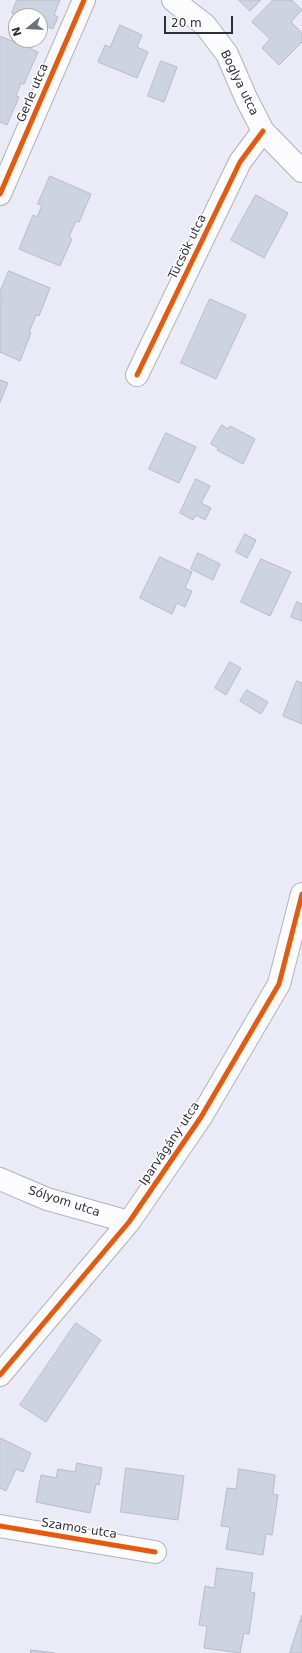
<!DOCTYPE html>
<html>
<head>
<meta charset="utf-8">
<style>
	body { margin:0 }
	#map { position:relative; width:302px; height:1653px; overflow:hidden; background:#eaebf6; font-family:"DejaVu Sans",sans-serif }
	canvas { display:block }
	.north { position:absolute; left:8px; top:8px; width:40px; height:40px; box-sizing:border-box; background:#fff; border:1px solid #ababb0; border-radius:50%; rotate:252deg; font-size:11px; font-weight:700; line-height:16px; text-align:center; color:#2e2d3a }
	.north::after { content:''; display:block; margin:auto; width:14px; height:18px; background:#70707c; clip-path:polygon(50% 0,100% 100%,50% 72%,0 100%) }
	.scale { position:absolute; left:164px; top:16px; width:69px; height:18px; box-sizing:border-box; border:2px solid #2e2d3a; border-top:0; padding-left:5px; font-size:12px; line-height:14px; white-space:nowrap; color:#2e2d3a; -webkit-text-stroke:3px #fff; paint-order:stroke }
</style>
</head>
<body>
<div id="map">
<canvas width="302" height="1653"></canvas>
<div class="north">N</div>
<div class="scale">20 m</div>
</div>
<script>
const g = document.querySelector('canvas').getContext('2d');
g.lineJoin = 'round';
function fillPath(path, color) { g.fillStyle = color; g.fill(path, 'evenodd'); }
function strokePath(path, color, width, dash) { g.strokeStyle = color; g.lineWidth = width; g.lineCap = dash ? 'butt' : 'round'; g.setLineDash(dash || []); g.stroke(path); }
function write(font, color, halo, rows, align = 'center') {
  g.font = font + ' "DejaVu Sans",sans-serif'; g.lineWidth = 3; g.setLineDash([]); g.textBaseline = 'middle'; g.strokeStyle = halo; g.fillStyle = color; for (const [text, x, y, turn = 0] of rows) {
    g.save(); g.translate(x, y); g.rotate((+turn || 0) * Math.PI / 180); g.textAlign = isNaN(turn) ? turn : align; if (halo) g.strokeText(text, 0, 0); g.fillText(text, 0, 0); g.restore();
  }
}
const building = new Path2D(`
	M17,0H60L54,15L58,17L53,29L40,24V16H19L12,13Z
	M239,0H261L250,11Z
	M273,0H292L302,10L291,22L302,33V42L279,65L262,48L270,39L252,22Z
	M120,25L142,35L137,47L148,52L137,78L98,62L105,45L110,47Z
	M0,36L38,52L24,84L21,83L16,96L19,97L7,125L0,122Z
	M161,61L177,67L164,102L148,96Z
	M50,176L91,194L79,222L76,221L69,237L72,239L60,266L19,249L33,215L37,217L42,205L38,204Z
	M256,195L288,213L264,258L231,240Z
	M9,271L50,288L39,316L36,315L29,332L31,333L20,361L0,352V304L2,300L0,299V292Z
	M210,299L246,315L216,379L181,363Z
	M0,380L8,383L0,402Z
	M222,425L228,429L230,426L255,439L243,464L217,450L218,448L211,444Z
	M166,433L196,447L179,483L149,469Z
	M196,479L210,486L201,503L211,508L205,520L196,515L193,520L180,513Z
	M245,534L256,540L247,558L236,552Z
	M198,553L220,564L213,580L191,569Z
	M160,557L192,572L185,588L192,591L185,607L177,603L172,614L140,598Z
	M261,559L291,572L270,616L241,602Z
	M297,602L302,604V621L291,617Z
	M230,662L241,668L226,695L215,688Z
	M297,681L302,683V724L283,716Z
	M247,690L268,702L261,714L240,701Z
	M76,1323L101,1340L46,1422L20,1405Z
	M0,1438L31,1453L23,1472L16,1469L6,1491L0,1488Z
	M77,1463L102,1468L99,1485L96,1484L90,1513L36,1502L41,1475L56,1478L58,1469L75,1472Z
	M126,1468L184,1476L178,1520L121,1512Z
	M239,1469L275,1475L273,1494L278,1495L272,1535L266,1534L263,1555L226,1549L230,1527L221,1526L227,1488L236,1489Z
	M217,1568L253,1573L250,1592L255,1593L249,1634L244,1633L240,1653L204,1648L207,1626L199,1625L205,1586L214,1588Z
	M302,1615V1653H290Z
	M31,1650L55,1653H31Z`);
fillPath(building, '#ced3e1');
strokePath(building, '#b7bbc5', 1);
const street = new Path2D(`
	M173,0L205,25L227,54L246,98L263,131L302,171
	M0,194L84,0
	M137,375L240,162L263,131
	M0,1179L47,1199L129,1222
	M0,1375L129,1222L201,1117L279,984L302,894
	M0,1526L155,1552`);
strokePath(street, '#b1b2bd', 24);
strokePath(street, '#fcfcfe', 22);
strokePath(new Path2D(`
	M0,194L84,0
	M137,375L240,162L263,131
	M0,1375L129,1222L201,1117L279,984L302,894
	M0,1526L155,1552`), '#e8590c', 5);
write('12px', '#2e2d3a', '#fff', [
	["Boglya utca",239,83,64],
	["Gerle utca",33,93,-67],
	["Tücsök utca",188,247,-64],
	["Iparvágány utca",170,1144,-56],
	["Sólyom utca",64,1202,18],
	["Szamos utca",79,1529,9]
]);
</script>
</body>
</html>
